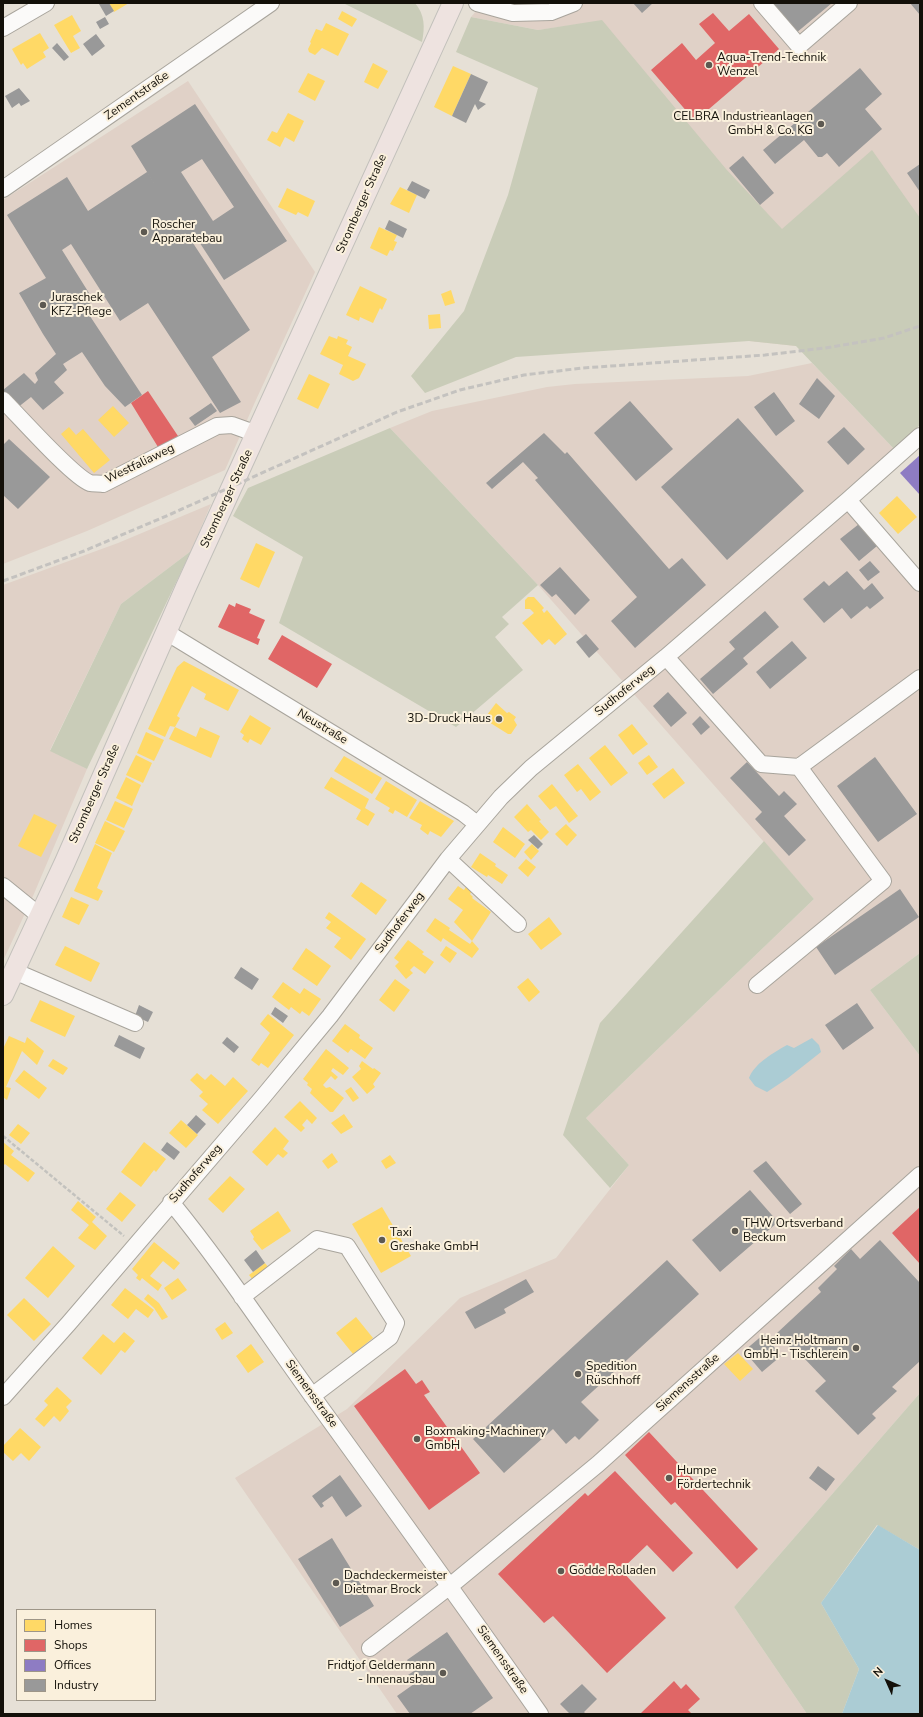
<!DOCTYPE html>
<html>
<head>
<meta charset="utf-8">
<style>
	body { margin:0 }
	#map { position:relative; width:923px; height:1717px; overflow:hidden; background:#e6e0d6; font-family:"Nunito Sans",sans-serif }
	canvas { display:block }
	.frame { position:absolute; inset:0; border:4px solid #131009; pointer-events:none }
	.legend { position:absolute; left:16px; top:1609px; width:140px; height:92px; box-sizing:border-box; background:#faf0dc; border:1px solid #9e9688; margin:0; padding:5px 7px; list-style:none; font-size:12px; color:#131009 }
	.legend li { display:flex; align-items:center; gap:8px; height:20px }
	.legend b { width:20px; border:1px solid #9e9688 }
	.north { position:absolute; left:867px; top:1661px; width:40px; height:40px; -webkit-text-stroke:3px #faf0dc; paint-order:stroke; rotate:315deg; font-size:11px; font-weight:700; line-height:16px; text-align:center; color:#131009 }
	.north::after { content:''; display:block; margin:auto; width:14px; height:18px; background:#131009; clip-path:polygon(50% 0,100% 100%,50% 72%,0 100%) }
</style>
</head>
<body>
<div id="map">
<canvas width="923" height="1717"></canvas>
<div class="frame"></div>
<ul class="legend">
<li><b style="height:11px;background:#ffd966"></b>Homes</li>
<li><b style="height:11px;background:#e06666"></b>Shops</li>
<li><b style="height:11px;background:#8e7cc3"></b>Offices</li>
<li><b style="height:11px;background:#999"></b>Industry</li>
</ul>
<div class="north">N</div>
</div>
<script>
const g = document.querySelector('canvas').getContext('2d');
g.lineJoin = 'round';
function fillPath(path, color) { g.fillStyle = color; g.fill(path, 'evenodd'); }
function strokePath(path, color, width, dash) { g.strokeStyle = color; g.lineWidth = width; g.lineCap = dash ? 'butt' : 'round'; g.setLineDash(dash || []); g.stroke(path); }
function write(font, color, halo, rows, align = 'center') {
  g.font = font + ' "Nunito Sans",sans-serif'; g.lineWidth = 4; g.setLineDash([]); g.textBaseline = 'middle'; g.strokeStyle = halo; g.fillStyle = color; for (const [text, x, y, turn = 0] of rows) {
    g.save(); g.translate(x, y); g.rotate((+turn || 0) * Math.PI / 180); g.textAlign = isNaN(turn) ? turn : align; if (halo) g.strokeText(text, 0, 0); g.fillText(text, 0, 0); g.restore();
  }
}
fillPath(new Path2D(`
	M483,3H920V314L796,346L749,341L602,21L538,30L471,17Z
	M188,81L315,272L255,402L225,470L87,531L3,564V200Z
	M812,363L894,449L838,497L920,588V953L870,990L920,1056V1393L734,1607L807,1714H397L235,1478L347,1409L460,1298L556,1258L629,1165L586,1118L814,899L538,585L390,428L432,411L547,387L575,384L748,376Z
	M211,504L191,551L121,604L50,750L87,769L33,896L3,961V585L118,543Z`), '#e0d1c7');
fillPath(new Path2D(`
	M343,3H415C425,15 425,27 422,42Z
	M471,17L538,30L602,20L726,169L782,229L872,150L920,218V425L894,449L796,346L749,341L516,357L425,393L411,376L464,311L508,195L538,88L456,52Z
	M390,428L538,585L502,617L509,624L495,637L523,670L456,727L279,623L303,557L233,516L248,488Z
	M191,551L87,769L50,751L121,604Z
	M764,841L814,899L586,1118L629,1165L610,1188L563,1135L600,1023Z
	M920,953V1056L870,990Z
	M920,1393V1550L877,1525L821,1603L859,1669L842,1714H807L734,1607Z`), '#c9ccb8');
fillPath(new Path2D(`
	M812,1038L819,1045L821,1052L788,1078L767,1092L755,1086L749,1078C755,1063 773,1053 787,1045L794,1048Z
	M878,1525L920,1550V1714H842L859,1669L821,1603Z`), '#abccd4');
fillPath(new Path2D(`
	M109,3H129L114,12Z
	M342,11L357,19L352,27L338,19Z
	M72,15L81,31L73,36L80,48L71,53L54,25Z
	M326,23L349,34L338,56L322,48L315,55L309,52L308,49L311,43L310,42L316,29L322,31Z
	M40,33L49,48L43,52L46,57L27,69L23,63L21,65L12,49Z
	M373,63L388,71L378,89L364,82Z
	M453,66L471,74L452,116L434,107Z
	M308,73L325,81L315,101L298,92Z
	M288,113L304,121L294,142L285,137L280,147L267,140L272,131L277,133Z
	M400,187L417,195L409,213L390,204Z
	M287,188L315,201L308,217L298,212L296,215L278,207Z
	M379,227L397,235L394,241L397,242L393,251L390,250L387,256L370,248Z
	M360,286L387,299L382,310L380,308L373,323L360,317L359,321L346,315Z
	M451,290L455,303L445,306L441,294Z
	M440,314L441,328L429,329L428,315Z
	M329,336L337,339L338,336L348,340L346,344L352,347L348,356L366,364L359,378L353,381L339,374L343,365L320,354Z
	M309,374L330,384L318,409L297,399Z
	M113,406L129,423L114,437L98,420Z
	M69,427L76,435L83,429L110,460L94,473L61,434Z
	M897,496L917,517L898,534L879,513Z
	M256,543L275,552L259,588L240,579Z
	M528,597H534L544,608L542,610L544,613L547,610L567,634L555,645L549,639L542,645L522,623L534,613L530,609H525V600Z
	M184,661L239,690L228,711L204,699L206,694L192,686L177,716L180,718L175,727L170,726L165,737L148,729L177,667Z
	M496,703L507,713L509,712L516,717L514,720L517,725L511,734H508L484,719Z
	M250,715L271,728L261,745L250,739L248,743L242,739L244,735L240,732Z
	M632,724L648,744L633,755L618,735Z
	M175,727L196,737L200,727L220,736L211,758L169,739Z
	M146,732L164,740L154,761L137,753Z
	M605,745L628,773L611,786L589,758Z
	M136,755L152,763L143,783L126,775Z
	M649,755L658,767L647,775L638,763Z
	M344,756L382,778L372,794L334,771Z
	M578,764L601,792L590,801L581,789L577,792L564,775Z
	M673,768L685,783L664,799L652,784Z
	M126,777L141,785L132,806L116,798Z
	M331,777L369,799L365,808L375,814L368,826L356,819L361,810L324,788Z
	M386,781L417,800L407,817L395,810L393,814L388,811L390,808L375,799Z
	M552,784L578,816L569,823L556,806L550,810L538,796Z
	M115,801L133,809L124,828L106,820Z
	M420,801L454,821L441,837L430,831L428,835L420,829L422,825L409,818Z
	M527,804L541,820L539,821L549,832L541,840L531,830L528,832L514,817Z
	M34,814L57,825L41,857L18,846Z
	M105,821L125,831L114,852L95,843Z
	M566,824L577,835L567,846L555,834Z
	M503,827L525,844L515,858L493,842Z
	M95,844L112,853L97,888L103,891L98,901L74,891Z
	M532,844L539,851L531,860L524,852Z
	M480,853L496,864L495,866L508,875L502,884L488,875L487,877L471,867Z
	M526,859L536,867L528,877L518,868Z
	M361,882L387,900L376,915L351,896Z
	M458,886L464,890L466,887L472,891L470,894L473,897L472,898L491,912L472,941L454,922L463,910L448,899Z
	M71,897L89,905L79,925L62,917Z
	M329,912L366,939L351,960L334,947L341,938L326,928L331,922L325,918Z
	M549,917L562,934L541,950L528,934Z
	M435,918L450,928L449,930L470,944L472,941L479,949L472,958L443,938L441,942L426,931Z
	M408,940L424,952L422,954L434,962L425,974L414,966L410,970L413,973L406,979L395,966L399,962L394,958Z
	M65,946L100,963L91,982L55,965Z
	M446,946L457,953L450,963L440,955Z
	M306,948L331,966L317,986L292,969Z
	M528,978L540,992L529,1002L517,987Z
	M395,979L410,990L394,1012L379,1000Z
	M283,982L300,994L304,988L321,999L309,1016L302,1011L300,1014L291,1007L289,1010L272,997Z
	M40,1000L75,1016L65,1037L30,1021Z
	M268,1014L294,1035L268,1068L261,1063L259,1066L251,1060L270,1033L260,1024Z
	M345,1024L360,1035L359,1038L373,1048L365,1059L351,1049L348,1053L332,1041Z
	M9,1036L25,1043L27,1037L44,1051L37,1065L22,1051L6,1087L11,1088L7,1100L3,1097V1049Z
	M326,1049L349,1068L343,1075L333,1068L331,1071L338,1077L335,1080L331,1076L323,1085L326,1088L330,1087L344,1098L333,1112H330L310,1093L312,1089L307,1085L308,1083L303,1079Z
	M53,1059L68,1068L63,1075L48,1066Z
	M362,1061L373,1069L374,1068L381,1073L373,1084L375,1087L367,1094L352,1077L361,1069L359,1066Z
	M24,1070L47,1088L39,1099L15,1081Z
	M197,1073L205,1080L211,1074L225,1086L233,1077L248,1091L218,1124L202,1110L208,1104L199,1096L203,1092L190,1080Z
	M351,1087L359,1098L353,1102L345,1091Z
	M300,1101L317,1118L312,1124L307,1119L302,1125L305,1128L301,1132L284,1117Z
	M344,1114L353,1127L341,1134L331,1123Z
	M181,1120L198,1135L186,1148L169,1133Z
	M18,1124L30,1133L21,1144L9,1135Z
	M275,1127L289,1141L283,1149L288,1153L283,1158L278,1154L267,1166L252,1152Z
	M3,1142L14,1151L11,1155L35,1173L28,1182L5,1164L3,1166Z
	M144,1142L166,1159L156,1172L154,1170L141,1187L121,1172Z
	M332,1153L338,1162L328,1169L322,1161Z
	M390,1155L396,1163L386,1169L381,1161Z
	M230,1176L245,1189L223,1213L208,1199Z
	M120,1192L136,1205L122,1222L106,1209Z
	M78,1201L96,1217L92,1222L107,1236L95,1250L78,1238L89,1225L71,1210Z
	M382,1207L411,1256L381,1273L352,1224Z
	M278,1211L291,1231L262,1250L253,1239L254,1237L250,1231Z
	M154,1242L180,1263L174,1270L163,1261L150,1276L162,1285L158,1291L142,1278L140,1281L136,1278L138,1275L132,1269Z
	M53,1246L75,1266L48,1298L25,1278Z
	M265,1263L269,1268L253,1280L249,1275Z
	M178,1278L187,1290L172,1300L164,1288Z
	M125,1288L154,1310L148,1318L136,1309L128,1319L111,1305Z
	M148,1294L159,1303L168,1317L162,1320L154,1308L144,1299Z
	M24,1298L51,1324L34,1341L7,1315Z
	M356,1317L373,1338L353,1354L336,1333Z
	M225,1322L233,1333L222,1340L215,1329Z
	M124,1332L135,1341L125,1353L121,1350L101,1375L82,1358L103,1334L114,1343Z
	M251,1344L264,1362L248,1373L236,1356Z
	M738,1353L753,1369L740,1381L724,1364Z
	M57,1387L72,1401L66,1407L69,1411L60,1422L54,1416L44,1427L35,1419L48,1405L44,1401Z
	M20,1428L41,1447L29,1461L21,1453L13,1461L3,1452V1446Z`), '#ffd966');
fillPath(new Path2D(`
	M713,13L729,31L749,14L779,49L695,121L651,70L682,43L696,60L715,43L699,24Z
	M148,391L178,436L158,447L131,403Z
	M236,603L251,609L249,613L265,620L257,638L260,639L258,645L218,627L229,604L235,607Z
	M282,635L332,664L317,688L268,659Z
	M920,1207V1264L892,1233Z
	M405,1369L416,1384L422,1380L430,1392L424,1395L480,1473L429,1510L354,1406Z
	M649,1432L758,1549L737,1569L675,1502L671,1505L625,1455Z
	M615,1471L693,1553L673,1572L647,1545L621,1570L666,1618L607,1673L553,1616L544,1623L498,1574L585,1493L588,1496Z
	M674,1681L681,1689L686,1684L700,1699L688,1710L692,1714H640Z`), '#e06666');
fillPath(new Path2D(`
	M920,455V495L900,473Z`), '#8e7cc3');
fillPath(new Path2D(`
	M100,3H109L114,11L106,16L99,4Z
	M633,3H653L642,13Z
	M771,3H832L796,33Z
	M910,3H920V15Z
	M105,17L109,24L100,29L96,22Z
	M96,34L105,46L92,56L83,44Z
	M57,43L69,57L64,61L52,48Z
	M860,68L882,94L865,109L882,129L839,167L827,153L822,157H818L804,140L775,164L763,150Z
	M471,74L488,82L479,101L486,104L478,110L475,104L466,123L452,116Z
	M19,88L30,101L21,106L19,103L12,108L5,96Z
	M195,104L287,241L224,280L194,234L189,237L250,330L212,357L241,402L220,413L148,303L120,321L71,244L62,250L94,301L84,307L142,395L125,407L105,386L82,352L63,364L67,370L54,382L64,393L43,410L31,397L17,408L3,393V390L24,373L35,384L38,380L35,373L56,354L43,334L19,293L46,278L7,215L67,177L88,211L147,172L168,206L131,146ZM202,159L234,207L213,221L181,172Z
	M743,156L774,193L760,205L729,168Z
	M920,164V192L907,173Z
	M412,181L430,190L425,199L407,190Z
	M389,220L407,229L403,238L385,229Z
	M817,378L835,396L819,419L799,404Z
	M774,392L795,421L776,436L754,407Z
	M630,401L673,449L636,481L594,433Z
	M211,403L217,411L195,426L189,418Z
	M738,418L804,491L727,560L661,487Z
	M844,427L865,449L848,465L827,442Z
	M544,433L565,454L567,452L669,569L682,558L706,585L635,648L611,621L637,597L535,480L538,478L523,462L492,489L486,483Z
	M9,439L50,477L18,509L3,495V445Z
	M859,524L877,546L859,561L840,539Z
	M870,561L880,572L868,581L859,570Z
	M560,567L590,600L575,615L556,594L552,597L540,585Z
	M847,571L864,590L872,583L884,598L870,609L867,606L851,619L842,608L824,623L803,599L824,581L829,586Z
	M765,611L779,627L743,658L748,664L713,694L700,679L735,649L729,642Z
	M586,634L599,649L589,658L576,642Z
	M792,641L807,658L770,689L756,672Z
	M668,692L687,713L671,727L653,706Z
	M700,716L710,727L701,735L692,724Z
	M875,757L917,814L878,842L837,786Z
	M747,762L779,796L784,791L797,804L784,816L806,840L789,856L755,819L762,812L730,778Z
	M534,835L543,844L538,849L528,840Z
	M900,889L919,917L835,975L816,947Z
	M241,967L259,979L252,990L234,978Z
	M857,1003L874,1028L843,1050L825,1025Z
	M139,1005L153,1012L148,1022L135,1016Z
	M275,1007L288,1016L283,1023L271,1014Z
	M119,1035L145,1048L140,1059L114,1046Z
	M227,1037L239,1047L234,1053L222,1043Z
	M196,1115L206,1124L197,1134L187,1125Z
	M167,1142L180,1152L174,1160L161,1150Z
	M766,1161L802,1204L790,1214L753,1171Z
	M750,1190L778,1222L720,1272L692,1240Z
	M880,1240L920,1283V1361L892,1387L897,1391L872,1414L876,1418L858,1435L815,1391L826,1381L802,1356L800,1358L777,1333L821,1292L818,1288L837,1269L834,1266L851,1249L860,1259Z
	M256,1250L265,1263L253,1272L244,1260Z
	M667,1260L699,1294L581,1402L599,1420L579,1440L575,1436L566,1444L553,1429L504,1473L473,1439Z
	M526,1279L534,1292L504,1309L506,1313L475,1329L465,1312Z
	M764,1334L781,1356L762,1372L744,1351Z
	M818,1466L835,1479L826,1491L809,1478Z
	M340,1475L362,1506L346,1517L332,1496L322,1503L324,1506L321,1508L312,1496Z
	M332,1538L374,1606L340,1627L298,1559Z
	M447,1632L493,1698L470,1714H410L397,1696L414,1684L408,1675L414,1671L407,1660Z
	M582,1684L597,1699L584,1712L586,1714H570L560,1704Z`), '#999');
const minor = new Path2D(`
	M477,3L513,13L551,12L574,3
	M762,3L799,46L849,3
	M3,28L46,3
	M3,189L271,3
	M3,400C19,416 73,477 90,483C94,484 99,483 103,484L217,426L232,425L257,434
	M848,500L920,583
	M166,632L463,813L477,824
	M666,657L761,764L799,767L883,881L757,985
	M799,767L920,678
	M448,859L518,924
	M3,886L40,916
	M14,971L135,1023
	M171,1202C222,1264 266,1332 313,1397C389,1502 465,1607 540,1714
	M242,1297L317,1239L347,1246L396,1323L390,1337L312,1396
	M3,1397L69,1323L262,1098L330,1016L448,859L501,797L531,768L666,657L848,500L920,436
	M370,1648L450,1586L598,1464L920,1175`);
const major = new Path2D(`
	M3,995L65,862L186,587L453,3`);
strokePath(minor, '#a8a49c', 18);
strokePath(major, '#c2c0bb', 22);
strokePath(new Path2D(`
	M3,1136L124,1236`), '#c3c2be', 2.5, [4, 2]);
strokePath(minor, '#fbfaf9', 16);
strokePath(major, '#eee3e0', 20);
strokePath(new Path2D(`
	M3,581L84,551L171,514L397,412L460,390L524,375L583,368L765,355L825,348L884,338L920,326`), '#c4c2bf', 3, [6, 3]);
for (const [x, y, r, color] of [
	[709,65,4,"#5d5951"],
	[821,124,4,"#5d5951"],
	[144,232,4,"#5d5951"],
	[43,305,4,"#5d5951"],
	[499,719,4,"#5d5951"],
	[735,1231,4,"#5d5951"],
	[382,1240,4,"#5d5951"],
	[856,1348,4,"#5d5951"],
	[578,1374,4,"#5d5951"],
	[417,1439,4,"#5d5951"],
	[669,1478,4,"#5d5951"],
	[561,1571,4,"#5d5951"],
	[336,1583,4,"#5d5951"],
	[443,1673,4,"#5d5951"]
]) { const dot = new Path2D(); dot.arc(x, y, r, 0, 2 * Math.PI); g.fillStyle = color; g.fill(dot); strokePath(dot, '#faf0dc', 1.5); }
write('12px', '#131009', '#faf0dc', [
	["Aqua-Trend-Technik",717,58],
	["Wenzel",717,72],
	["CELBRA Industrieanlagen",813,117,"right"],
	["GmbH & Co. KG",813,131,"right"],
	["Roscher",152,225],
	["Apparatebau",152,239],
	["Juraschek",51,298],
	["KFZ-Pflege",51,312],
	["3D-Druck Haus",491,719,"right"],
	["THW Ortsverband",743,1224],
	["Beckum",743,1238],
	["Taxi",390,1233],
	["Greshake GmbH",390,1247],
	["Heinz Holtmann",848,1341,"right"],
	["GmbH - Tischlerein",848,1355,"right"],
	["Spedition",586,1367],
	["Rüschhoff",586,1381],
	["Boxmaking-Machinery",425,1432],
	["GmbH",425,1446],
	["Humpe",677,1471],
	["Fördertechnik",677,1485],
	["Gödde Rolladen",569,1571],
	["Dachdeckermeister",344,1576],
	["Dietmar Brock",344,1590],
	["Fridtjof Geldermann",435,1666,"right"],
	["- Innenausbau",435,1680,"right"]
], 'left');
write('12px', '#131009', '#faf0dc', [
	["Zementstraße",137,96,-35],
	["Stromberger Straße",362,204,-66],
	["Westfaliaweg",140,464,-26],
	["Stromberger Straße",227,499,-65],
	["Sudhoferweg",625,691,-39],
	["Neustraße",322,727,31],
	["Stromberger Straße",95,794,-66],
	["Sudhoferweg",400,923,-53],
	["Sudhoferweg",196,1174,-49],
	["Siemensstraße",688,1383,-42],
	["Siemensstraße",311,1394,54],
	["Siemensstraße",502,1660,55]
]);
</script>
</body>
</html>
